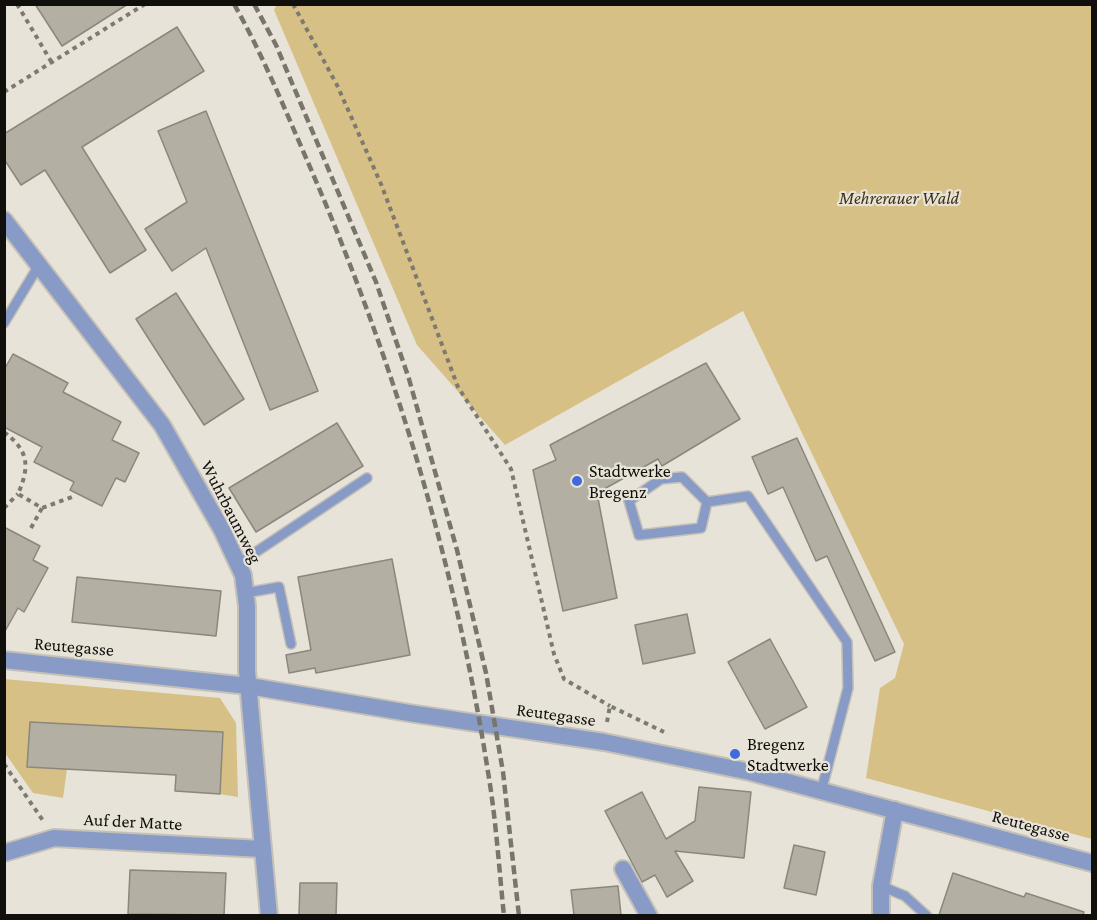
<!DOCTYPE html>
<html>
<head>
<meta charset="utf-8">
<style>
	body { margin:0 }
	#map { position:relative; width:1097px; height:920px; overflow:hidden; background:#e8e3d8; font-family:"Crimson Pro",serif }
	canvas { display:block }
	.frame { position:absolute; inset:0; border:6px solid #100f0b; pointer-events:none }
</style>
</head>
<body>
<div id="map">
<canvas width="1097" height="920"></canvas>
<div class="frame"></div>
</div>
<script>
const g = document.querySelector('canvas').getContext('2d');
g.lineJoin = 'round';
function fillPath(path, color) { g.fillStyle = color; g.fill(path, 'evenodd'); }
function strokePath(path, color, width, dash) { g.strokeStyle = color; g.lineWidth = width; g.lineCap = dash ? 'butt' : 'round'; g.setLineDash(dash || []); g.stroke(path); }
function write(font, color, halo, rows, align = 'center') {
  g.font = font + ' "Crimson Pro",serif'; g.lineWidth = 4.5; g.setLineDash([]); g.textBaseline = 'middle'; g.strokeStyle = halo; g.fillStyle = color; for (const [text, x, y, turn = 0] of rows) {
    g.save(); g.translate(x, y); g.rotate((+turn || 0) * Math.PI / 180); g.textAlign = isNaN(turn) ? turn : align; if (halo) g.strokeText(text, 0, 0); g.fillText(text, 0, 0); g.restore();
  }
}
fillPath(new Path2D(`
	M277,4L1092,5V839L866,778L880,688L895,678L904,644L743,311L505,445L417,345L274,10Z
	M4,679L220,698L236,723L238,797L220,794L223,732L30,722L27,767L67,769L63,798L33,793L5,753Z`), '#d7c085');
const building = new Path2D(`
	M35,4H128L62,46Z
	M177,27L204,71L82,147L146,250L110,273L45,170L21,185L4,159V134Z
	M206,111L318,391L270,410L206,248L172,271L145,229L187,202L158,131Z
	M176,293L244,399L204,425L136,319Z
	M13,354L68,383L63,392L121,422L112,440L139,453L125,482L116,478L102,506L70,490L74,482L34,462L42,447L4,427V370Z
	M706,363L740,419L662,466L658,459L597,493L617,598L563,611L533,470L556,460L550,445Z
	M337,423L363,466L256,532L229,488Z
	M797,438L895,652L875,661L827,556L816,561L783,487L768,494L752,457Z
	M4,527L40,546L33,560L48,568L24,612L18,608L4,633Z
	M392,559L410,655L316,673L315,668L289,673L286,655L311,650L298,577Z
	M77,577L221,591L216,636L72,622Z
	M687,614L695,653L643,664L635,625Z
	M770,639L807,707L765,729L728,662Z
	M30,722L223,732L220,794L175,791L176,775L27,767Z
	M699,787L751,792L744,858L675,851L693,881L667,897L655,875L642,882L605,811L642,792L666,839L695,821Z
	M794,845L825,852L816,895L784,888Z
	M130,870L226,873L224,915L128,914Z
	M953,873L1024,897L1026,893L1084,912L1083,915H939Z
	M300,883H337L336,915H299Z
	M618,886L621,915H574L571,890Z`);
fillPath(building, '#b3afa3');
strokePath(building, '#8b877c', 1.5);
const service = new Path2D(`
	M4,323L39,265
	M707,502L701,528L639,535L629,501L661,479L682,477L707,502L748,496L847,642L848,688L821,792
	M238,564L367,478
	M245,593L279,587L291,644
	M881,886L905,896L927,916`);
const minor = new Path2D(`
	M4,220L162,425L222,530L243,575L247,606V671L269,916
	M4,853L54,838L262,849
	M623,869L649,916
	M881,916V886L895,810`);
const tertiary = new Path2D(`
	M4,660L249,686L409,713L604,742L750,772L1092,863`);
strokePath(service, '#c5c1b7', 12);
strokePath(minor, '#c5c1b7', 20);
strokePath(tertiary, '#c5c1b7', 20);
strokePath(new Path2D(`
	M17,4L52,63
	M293,4L337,85L381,184L458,387L511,469L554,654L564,679L610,706
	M4,92L145,4
	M4,432C29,451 30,466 18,494L42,508L72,497
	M4,508L18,494
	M31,528L42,508
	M607,722L610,706L664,732
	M4,764L44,822`), '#7d7a72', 4, [4.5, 4.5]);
strokePath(service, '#889bc7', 9);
strokePath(minor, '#889bc7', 16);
strokePath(tertiary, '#889bc7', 16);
strokePath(new Path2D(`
	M234,4C265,59 288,117 313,174C395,365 456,567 488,772C496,819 499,868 504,916
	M254,4L276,45L376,282L409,379L457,550L486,673L503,772L519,916`), '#78756d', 4.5, [9, 4.5]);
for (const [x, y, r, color] of [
	[577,481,6,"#436adc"],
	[735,754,6,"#436adc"]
]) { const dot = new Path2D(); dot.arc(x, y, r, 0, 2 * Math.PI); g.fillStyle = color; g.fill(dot); strokePath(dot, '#e8e3d8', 2); }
write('italic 18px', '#3d3213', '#e8e3d8', [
	["Mehrerauer Wald",899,198]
]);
write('18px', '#100f0b', '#e8e3d8', [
	["Stadtwerke",589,471],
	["Bregenz",589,492],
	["Bregenz",747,744],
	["Stadtwerke",747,765]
], 'left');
write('18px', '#100f0b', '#e8e3d8', [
	["Wuhrbaumweg",231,512,63],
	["Reutegasse",74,647,5],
	["Reutegasse",556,715,8],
	["Auf der Matte",133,822,3],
	["Reutegasse",1031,826,15]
]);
</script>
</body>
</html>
